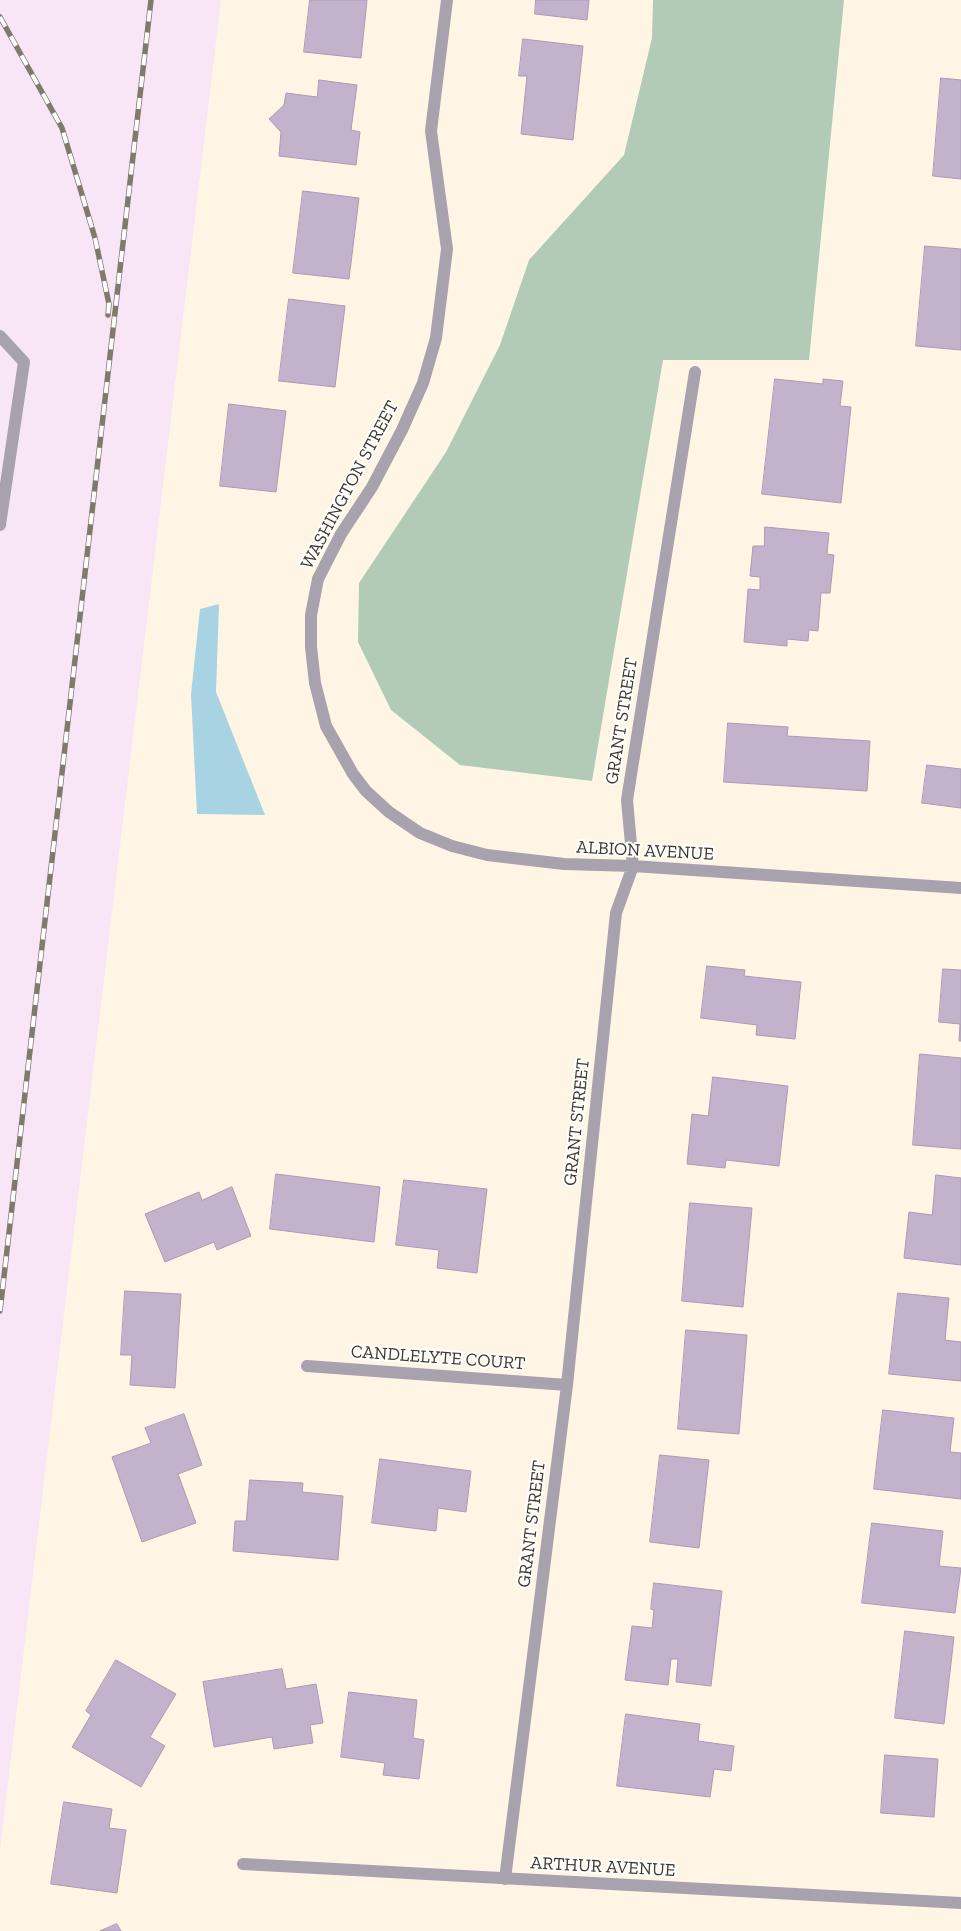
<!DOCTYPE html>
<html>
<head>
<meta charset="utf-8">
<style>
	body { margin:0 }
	canvas { display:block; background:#fff5e5 }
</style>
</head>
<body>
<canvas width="961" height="1931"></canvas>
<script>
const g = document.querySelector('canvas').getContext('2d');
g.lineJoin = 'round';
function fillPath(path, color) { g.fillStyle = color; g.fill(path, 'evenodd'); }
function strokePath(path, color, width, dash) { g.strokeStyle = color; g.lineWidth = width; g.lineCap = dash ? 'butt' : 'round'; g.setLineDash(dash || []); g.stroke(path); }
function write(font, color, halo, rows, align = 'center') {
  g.font = font + ' "Zilla Slab",serif'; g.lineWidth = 4; g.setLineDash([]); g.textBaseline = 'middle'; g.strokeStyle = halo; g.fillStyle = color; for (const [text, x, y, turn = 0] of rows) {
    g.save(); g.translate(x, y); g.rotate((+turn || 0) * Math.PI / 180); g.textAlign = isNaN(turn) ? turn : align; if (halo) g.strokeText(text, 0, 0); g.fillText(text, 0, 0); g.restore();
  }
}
fillPath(new Path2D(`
	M0,0H221L0,1850Z`), '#f8e6f7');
fillPath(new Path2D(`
	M653,0H844L809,360H663L592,781L460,765L391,710L358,642L359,583L446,452L500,345L529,260L624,155L652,38Z`), '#b1cbb6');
fillPath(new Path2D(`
	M219,604L216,692L265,815L197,814L191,694L200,609Z`), '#a8d3e3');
const building = new Path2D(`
	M310,0H367L361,58L304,52Z
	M536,0H589L587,20L535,14Z
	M523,39L583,46L573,140L521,134L527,76H519Z
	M941,78L961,80V179L933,176Z
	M319,80L357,85L351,130L360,132L356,165L279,156L281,132L269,119L284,105L286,93L317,97Z
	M303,191L359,198L349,279L293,273Z
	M925,246L961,249V350L916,346Z
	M289,299L345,306L335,387L279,381Z
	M775,379L823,384V379L843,381L840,406L851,407L841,503L762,494Z
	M229,404L286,411L276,492L220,486Z
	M765,527L829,533L827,554L834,555L830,593H821L818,631L809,630L808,641L787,639V646L744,642L748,589L760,590V577L750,576L753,546H764Z
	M728,723L788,727L787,736L870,741L867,791L724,782Z
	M927,765L961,769V808L922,803Z
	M707,966L745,970L744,976L801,982L795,1039L756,1035L757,1025L701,1018Z
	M943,969L961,970V1041H959L960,1024L939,1022Z
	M920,1054L961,1058V1149L913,1145Z
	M713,1077L788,1086L779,1166L726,1160L725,1168L687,1164L692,1114L708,1116Z
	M276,1174L380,1187L374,1242L270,1229Z
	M936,1175L961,1178V1265L904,1258L909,1212L932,1215Z
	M404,1180L487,1189L477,1273L437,1268L439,1250L396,1245Z
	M232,1187L251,1236L217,1250L214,1242L165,1262L145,1214L199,1192L202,1200Z
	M690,1203L752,1208L743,1307L682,1301Z
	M125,1291L181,1294L175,1388L130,1385L132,1355H121Z
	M898,1293L949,1298L945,1340L961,1342V1381L889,1374Z
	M686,1330L747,1335L739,1434L678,1429Z
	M883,1410L954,1418L950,1452L961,1453V1499L874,1489Z
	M184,1414L202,1465L178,1474L196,1523L142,1542L112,1457L151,1443L145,1428Z
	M660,1455L709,1460L699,1548L650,1542Z
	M380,1459L471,1471L466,1512L438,1508L436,1531L372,1523Z
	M250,1480L303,1483L302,1492L343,1496L338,1560L233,1551L235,1521H246Z
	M872,1523L943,1531L939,1566L961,1568L955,1613L862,1603Z
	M654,1583L722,1591L711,1686L676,1682L678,1659H671L668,1685L625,1680L632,1626L652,1628L654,1610L651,1609Z
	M905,1631L954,1637L944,1724L895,1718Z
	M116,1660L176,1694L150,1737L165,1746L141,1787L72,1747L91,1715L86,1711Z
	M282,1669L286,1689L316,1684L323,1723L310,1725L313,1743L274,1749L272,1737L214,1747L203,1682Z
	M349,1692L417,1700L413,1738L424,1740L419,1779L383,1775L385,1763L341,1757Z
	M626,1714L700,1724L698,1741L734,1746L731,1771L714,1769L710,1797L617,1786Z
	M885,1755L938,1759L934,1817L881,1813Z
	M64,1802L112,1809L109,1828L126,1830L117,1893L51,1884Z
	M117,1924L121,1931H100Z`);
fillPath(building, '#c2b3cd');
strokePath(building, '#aa9bb4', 1);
strokePath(new Path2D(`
	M447,0L431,131L447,249L436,338L423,383L402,430L372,487L341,534L318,579L311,615V647L315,683L326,726L353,774L366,791L389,812L420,833L452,846L487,855L564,864L633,866L961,888
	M0,336L24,362L0,525
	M307,1366L567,1385
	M243,1864L961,1903
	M505,1879L567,1385L616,913L633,866L627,800L695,372`), '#a8a2ae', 12);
const rail = new Path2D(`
	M0,17L62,128L95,238L109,304L108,315
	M0,1311L151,0`);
strokePath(rail, '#80796c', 5.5);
strokePath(rail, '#fff', 4, [11]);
write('18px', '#3e382d', '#fff', [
	["WASHINGTON STREET",350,485,-62],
	["GRANT STREET",622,721,-81],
	["ALBION AVENUE",645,851,3],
	["GRANT STREET",577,1122,-84],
	["CANDLELYTE COURT",438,1358,4],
	["GRANT STREET",532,1524,-83],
	["ARTHUR AVENUE",603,1867,3]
]);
</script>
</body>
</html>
